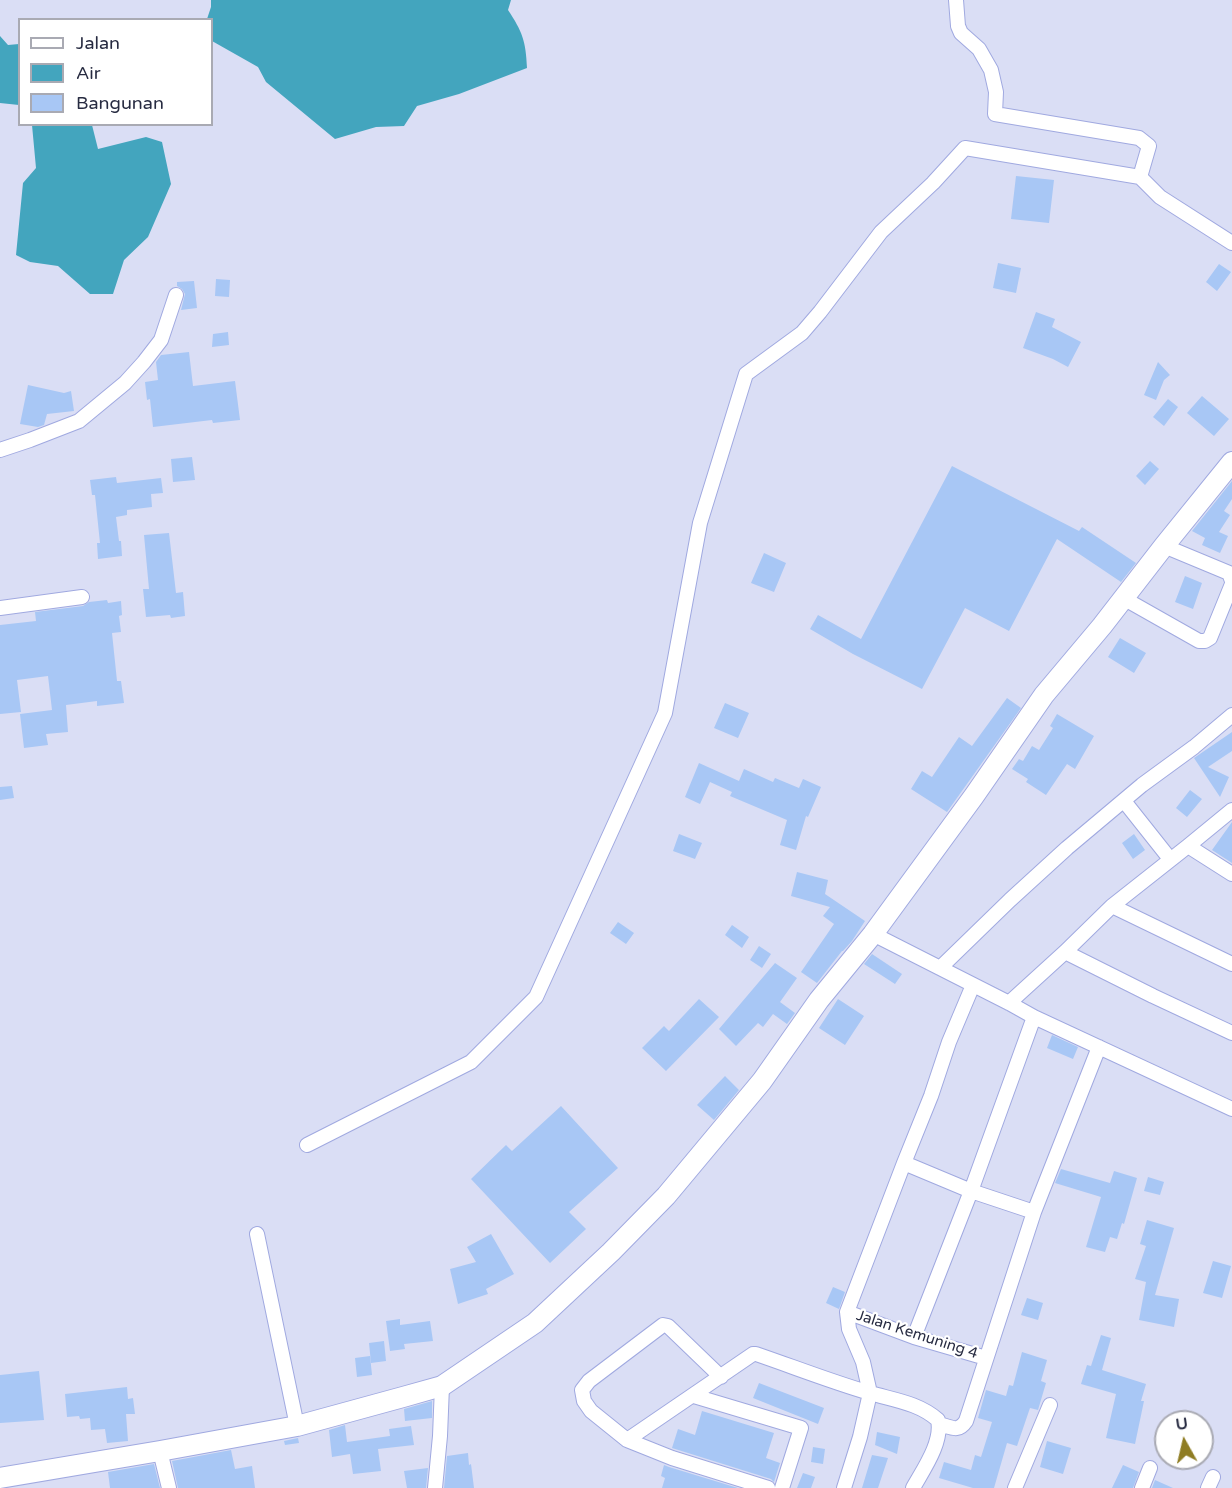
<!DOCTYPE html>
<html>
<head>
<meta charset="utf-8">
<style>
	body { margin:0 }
	#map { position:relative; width:1232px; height:1488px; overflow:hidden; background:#dadef5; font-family:"Varela Round",sans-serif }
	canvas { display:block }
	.legend { position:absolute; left:18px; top:18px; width:195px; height:108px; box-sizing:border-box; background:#fff; border:2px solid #a9aab3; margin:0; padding:8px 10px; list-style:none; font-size:18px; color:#272b41 }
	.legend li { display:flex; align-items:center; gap:12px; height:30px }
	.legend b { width:30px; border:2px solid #a9aab3 }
	.north { position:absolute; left:1154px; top:1410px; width:60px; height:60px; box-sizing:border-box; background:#fff; border:2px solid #a9aab3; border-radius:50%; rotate:352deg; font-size:16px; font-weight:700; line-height:24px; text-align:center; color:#272b41 }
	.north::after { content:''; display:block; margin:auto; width:21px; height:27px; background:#8f7d24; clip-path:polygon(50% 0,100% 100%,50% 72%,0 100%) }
</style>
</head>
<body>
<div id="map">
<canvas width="1232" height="1488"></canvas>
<ul class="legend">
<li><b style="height:8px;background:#fff"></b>Jalan</li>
<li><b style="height:16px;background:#43a5be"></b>Air</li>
<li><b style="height:16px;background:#a8c7f5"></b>Bangunan</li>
</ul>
<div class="north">U</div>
</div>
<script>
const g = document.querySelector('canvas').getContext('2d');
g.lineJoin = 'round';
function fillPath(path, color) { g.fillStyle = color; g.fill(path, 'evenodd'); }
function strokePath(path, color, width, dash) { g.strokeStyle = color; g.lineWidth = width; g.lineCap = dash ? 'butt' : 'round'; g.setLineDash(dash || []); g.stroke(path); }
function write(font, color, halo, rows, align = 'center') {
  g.font = font + ' "Varela Round",sans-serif'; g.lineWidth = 4.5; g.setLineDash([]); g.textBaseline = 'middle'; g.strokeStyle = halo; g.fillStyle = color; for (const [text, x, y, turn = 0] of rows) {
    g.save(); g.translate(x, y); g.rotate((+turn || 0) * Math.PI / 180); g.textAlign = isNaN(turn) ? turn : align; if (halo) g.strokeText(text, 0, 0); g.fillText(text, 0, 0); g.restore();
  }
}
fillPath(new Path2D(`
	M211,0H511L508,10C522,31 526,41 527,68L459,94L417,106L404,126L376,127L335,139L266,82L258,67L212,41V20L207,19L211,7Z
	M0,36L8,45L19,44V105L0,103Z
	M32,125H92L98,149L146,137L162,142L171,184L148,237L124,260L113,294H90L58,266L30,262L16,255L23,183L36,168Z`), '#43a5be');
fillPath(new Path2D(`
	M1016,176L1054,180L1049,223L1011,219Z
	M998,263L1021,268L1016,293L993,288Z
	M1219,264L1231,272L1217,291L1206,282Z
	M216,279L230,280L229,297L215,296Z
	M194,281L197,308L181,310L185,294L182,289L177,286V282Z
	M1036,312L1055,319L1052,327L1081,342L1068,367L1053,359L1023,348Z
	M228,332L229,345L212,347L213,334Z
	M189,352L193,386L235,381L240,420L213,423L212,420L153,427L150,399L147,400L145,382L158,380L156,362L161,355Z
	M1158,362L1170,375L1164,380L1156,400L1144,395Z
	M28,385L64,393L71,391L74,411L47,414L44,425L38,427L20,424Z
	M1202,396L1229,419L1214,436L1187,413Z
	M1168,399L1178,407L1164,426L1153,417Z
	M192,457L195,480L173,482L171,459Z
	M1150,461L1159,469L1145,485L1136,476Z
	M952,466L1079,531L1082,527L1136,563L1121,582L1057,539L1009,631L965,608L922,689L853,654L810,629L818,615L861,639Z
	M116,477L117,483L161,478L163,493L151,494L152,507L127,510V515L116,517L119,541H121L122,556L98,559L97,543H100L95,495H92L90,480Z
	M1232,481V499L1224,511L1230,515L1219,532L1228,536L1220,553L1202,545L1205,538L1192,531Z
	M169,533L176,593L183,592L185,616L171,618L170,615L146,617L143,589H149L144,535Z
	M764,553L786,563L774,592L751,583Z
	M1185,576L1202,583L1193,609L1175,602Z
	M107,600L108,603L121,601L122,615L119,616L121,632L112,633L117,681H121L124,703L97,706V701L66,705L68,732L46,734L48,745L24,748L20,714L52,710L48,676L17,680L21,712L0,714V625L36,621L35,612L83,606L89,602Z
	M1120,638L1146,653L1134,673L1108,657Z
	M1007,698L1021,708L947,812L911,789L922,771L932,777L959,737L972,746Z
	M725,703L749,713L738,738L714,728Z
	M1057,714L1094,736L1075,769L1067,764L1046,795L1026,782L1028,779L1012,769L1019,759L1023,761L1032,746L1039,750L1053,728L1050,726Z
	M1232,732V751L1208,767L1229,777L1220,797L1194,758Z
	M699,763L739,781L744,769L773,782L775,778L799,788L803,779L821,787L808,817L806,816L796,850L780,845L787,820L730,796L732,792L710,782L700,804L685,797Z
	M12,786L14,798L0,800V787Z
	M1190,790L1202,799L1187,817L1176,808Z
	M1232,822V863L1212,850Z
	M679,834L702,843L695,859L673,851Z
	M1134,834L1145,850L1133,859L1122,843Z
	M797,872L828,880L825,894L865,921L852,941L843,951H842L817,983L801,972L834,924L823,916L830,907L791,896Z
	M618,922L634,933L626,944L610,933Z
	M732,925L749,937L742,948L725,935Z
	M759,946L771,954L762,968L750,960Z
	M872,954L902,974L895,984L864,964Z
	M775,963L797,978L780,1002L795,1013L787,1024L773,1014L763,1027L758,1023L736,1046L719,1029Z
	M699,999L719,1017L666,1071L642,1048L664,1026L669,1031Z
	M838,999L864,1016L845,1045L819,1028Z
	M1052,1035L1078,1047L1073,1059L1047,1048Z
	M725,1076L739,1090L714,1120L697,1105Z
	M561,1106L618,1168L569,1212L586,1229L550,1263L471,1179L506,1145L512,1151Z
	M1061,1169L1110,1183L1114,1171L1137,1178L1124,1224L1122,1223L1117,1239L1110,1237L1105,1252L1086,1247L1101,1197L1055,1183Z
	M1148,1177L1164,1182L1160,1195L1144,1191Z
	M1147,1220L1174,1228L1155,1295L1179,1299L1174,1327L1139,1320L1146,1282L1135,1279L1146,1246L1140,1244Z
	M491,1234L514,1274L486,1289L488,1294L458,1304L450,1269L476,1262L467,1247Z
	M1213,1261L1231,1266L1222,1298L1203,1293Z
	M833,1287L845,1292L839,1309L826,1303Z
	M1027,1298L1043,1303L1038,1320L1021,1315Z
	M400,1319V1325L430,1321L433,1341L404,1344L405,1349L390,1351L386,1321Z
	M1101,1335L1111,1338L1102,1370L1146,1384L1141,1401H1144L1135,1444L1106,1438L1116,1394L1081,1384L1087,1365L1091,1366Z
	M384,1341L386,1361L371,1363L369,1343Z
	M1022,1352L1047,1360L1041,1381L1046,1383L1038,1410L1030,1408L1017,1446L1007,1443L994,1488H973L939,1478L944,1462L971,1470L975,1455L981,1457L992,1422L978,1418L986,1390L1006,1396L1009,1385L1013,1386Z
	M370,1356L372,1375L357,1377L355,1358Z
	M39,1371L44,1420L0,1423V1375Z
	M759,1383L824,1408L818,1424L753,1398Z
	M127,1387L128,1399L133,1398L135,1414H126L128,1441L107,1443L105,1429L91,1430L90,1418L80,1419L79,1416L67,1417L65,1394Z
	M432,1401V1418L405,1421L404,1409Z
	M702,1411L774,1433L766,1458L780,1463L774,1482L771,1479L672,1448L678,1429L695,1435Z
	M345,1425L347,1442L390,1436L389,1429L411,1426L414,1445L378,1449L381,1471L353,1474L350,1454L332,1457L329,1430Z
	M877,1432L900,1437L897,1454L875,1445Z
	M298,1438L299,1443L285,1445L284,1441Z
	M1047,1441L1071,1448L1063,1474L1040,1467Z
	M813,1447L825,1449L823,1464L811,1462Z
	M231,1450L235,1469L252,1466L255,1488H178L172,1461Z
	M468,1453L469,1465L471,1464L474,1488H444L447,1456Z
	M872,1455L888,1458L878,1488H862Z
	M154,1464L160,1488H110L108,1472Z
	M664,1465L669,1467L738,1488H662L665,1478L661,1476Z
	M1123,1465L1139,1472L1133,1488H1112Z
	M428,1468L426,1488H407L404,1471Z
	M803,1473L815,1477L811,1488H797Z
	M1155,1480L1173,1488H1152Z`), '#a8c7f5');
const street = new Path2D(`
	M956,0L958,26L961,33L979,49L991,70L996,92L995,114L1139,138L1149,146L1140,177
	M0,450L30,440L79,421L125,383L144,362L161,340L176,295
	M1164,546L1229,573L1232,581
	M1123,598L1199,641H1205L1210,638L1232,584
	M0,608L82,597
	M1124,801L1170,859
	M1188,846L1232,874
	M1112,906L1232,964
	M873,934L1009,1003L1034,1017L1232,1109
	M1065,952L1153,996L1232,1033
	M940,968L1010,900L1067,848L1142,785L1194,747L1232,715
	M1009,1003L1065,952L1112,906L1188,846L1232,810
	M307,1145L471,1062L536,997L665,713L700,523L746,374L802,333L820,312L881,232L933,183L965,148L1140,177L1160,197L1232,243
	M904,1163L971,1191L1034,1212
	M257,1234L297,1426
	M847,1312L914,1337L986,1358
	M914,1337L971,1191L1034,1017
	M721,1377L668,1326L663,1325L589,1381L582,1390L584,1401L591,1411L627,1440L672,1458L768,1488
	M694,1396L801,1428L782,1488
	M939,1424C951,1427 958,1433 966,1421L1034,1212L1099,1047
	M627,1440L753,1354H756C794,1367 832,1382 870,1393C894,1400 919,1403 938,1420C943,1442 923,1470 913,1488
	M160,1451L169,1488
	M435,1488L440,1436L442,1386
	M844,1488L860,1437L870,1393L863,1362L849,1329L847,1312L904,1163L931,1096L949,1042L973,985
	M1015,1488L1050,1405
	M1142,1488L1150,1468
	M1208,1488L1213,1477`);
const secondary = new Path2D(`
	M0,1478L160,1451L297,1426L403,1397L442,1386L535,1323L611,1252L666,1196L762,1081L819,1000L873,934L974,796L1044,695L1102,626L1164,546L1232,462`);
strokePath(street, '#a0a9e0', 16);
strokePath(secondary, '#a0a9e0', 22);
strokePath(street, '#fff', 14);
strokePath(secondary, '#fff', 20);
write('15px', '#272b41', '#fff', [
	["Jalan Kemuning 4",917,1335,18]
]);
</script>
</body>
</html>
